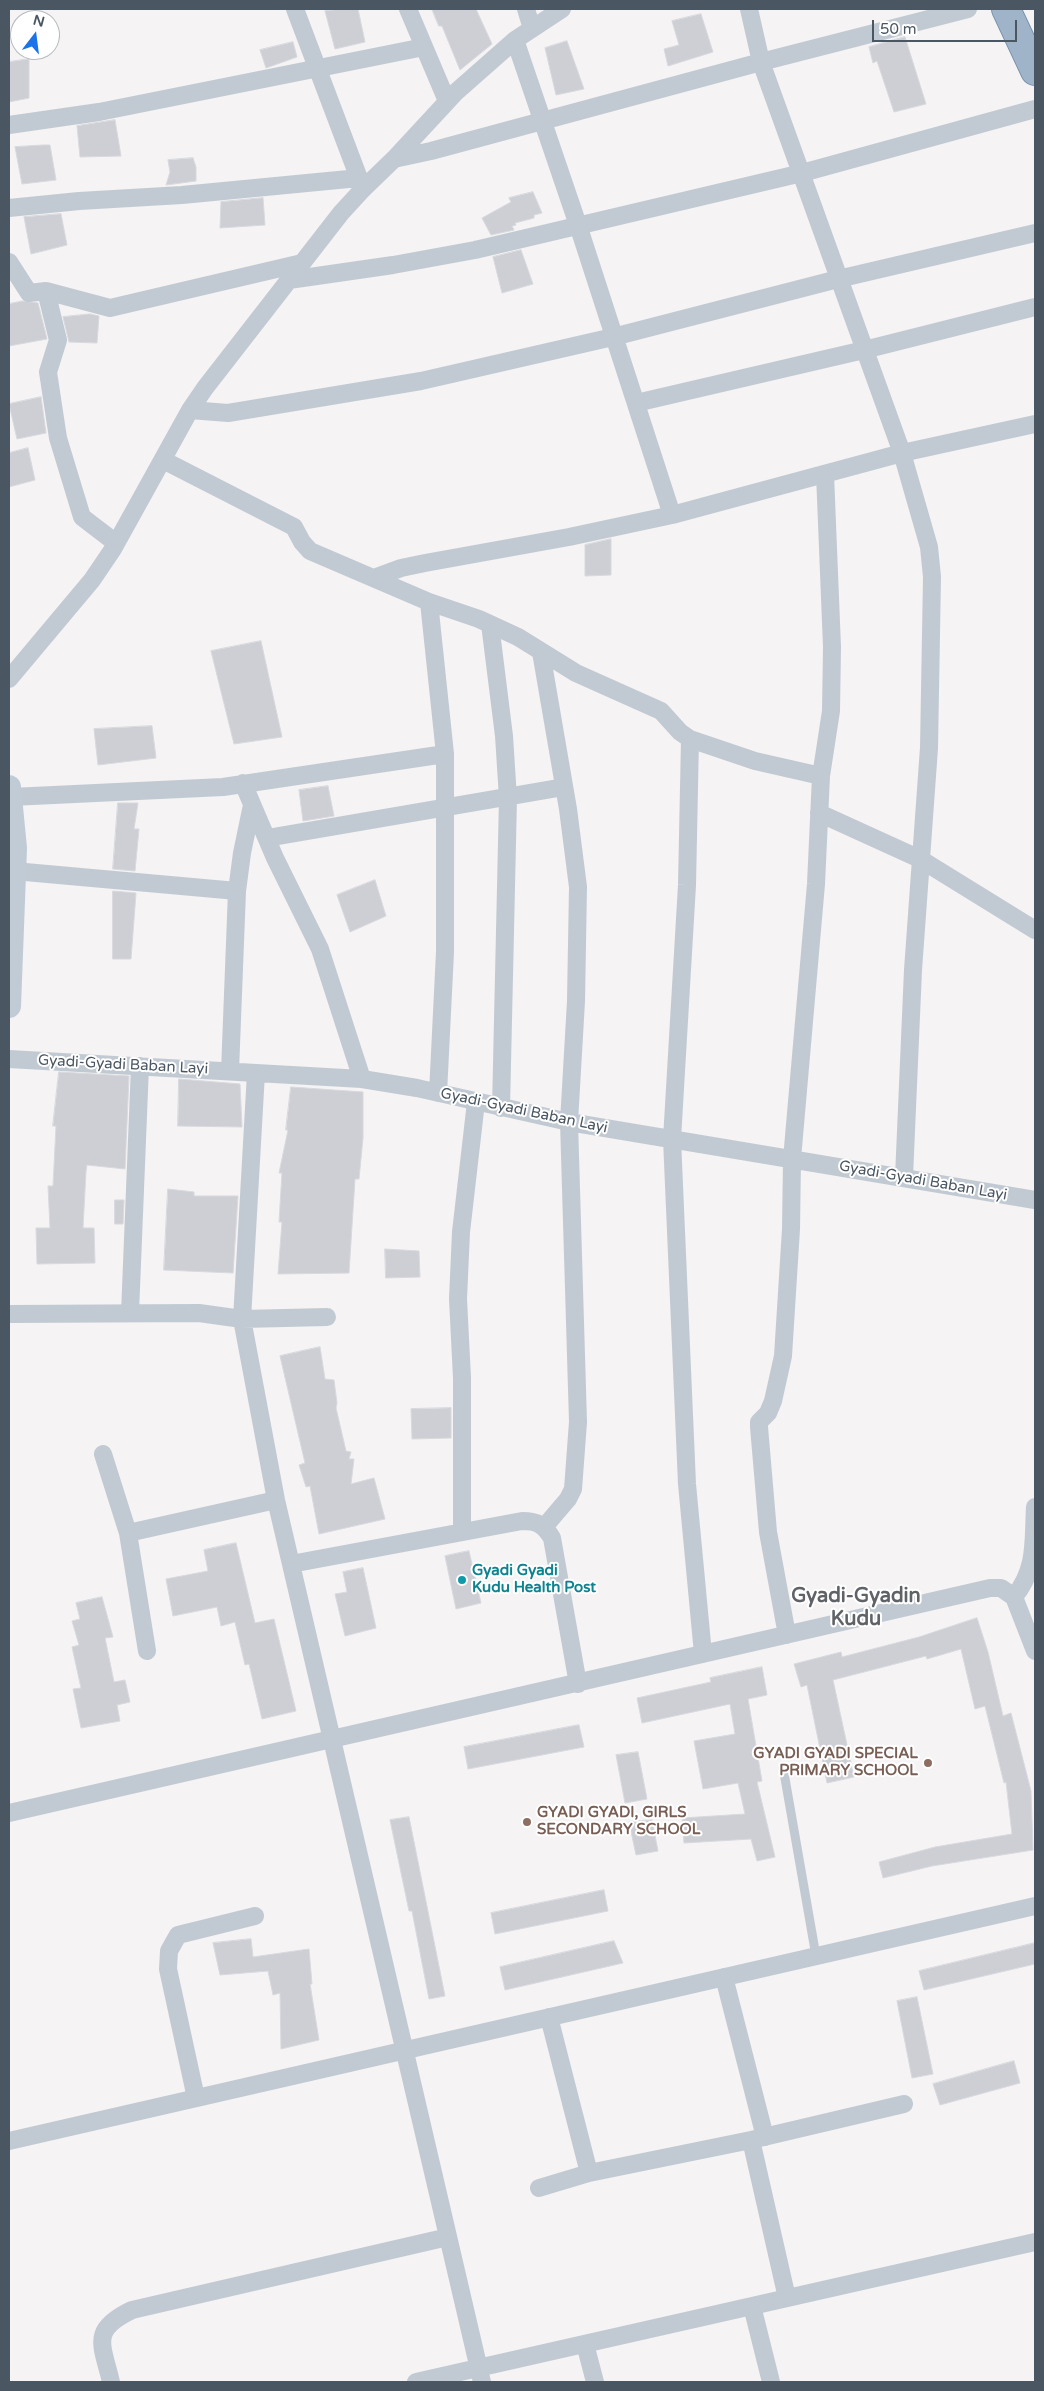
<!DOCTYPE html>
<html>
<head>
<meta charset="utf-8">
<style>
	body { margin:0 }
	#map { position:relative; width:1044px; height:2391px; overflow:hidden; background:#f5f3f3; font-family:"Varela Round",sans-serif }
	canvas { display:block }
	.frame { position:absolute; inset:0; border:10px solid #4a5661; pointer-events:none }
	.north { position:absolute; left:10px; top:10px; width:50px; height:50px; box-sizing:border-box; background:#fff; border:1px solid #b7bbc0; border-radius:50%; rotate:15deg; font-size:14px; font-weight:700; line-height:20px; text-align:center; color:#4a5661 }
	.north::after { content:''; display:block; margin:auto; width:18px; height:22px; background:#1a73e8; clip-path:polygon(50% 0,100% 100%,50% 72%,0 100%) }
	.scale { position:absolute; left:872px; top:20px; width:145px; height:22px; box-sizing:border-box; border:2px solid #4a5661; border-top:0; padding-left:6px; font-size:15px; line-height:18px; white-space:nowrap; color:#4a5661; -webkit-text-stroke:4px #fff; paint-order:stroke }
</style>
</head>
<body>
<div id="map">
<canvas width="1044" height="2391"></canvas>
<div class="frame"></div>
<div class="north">N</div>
<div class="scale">50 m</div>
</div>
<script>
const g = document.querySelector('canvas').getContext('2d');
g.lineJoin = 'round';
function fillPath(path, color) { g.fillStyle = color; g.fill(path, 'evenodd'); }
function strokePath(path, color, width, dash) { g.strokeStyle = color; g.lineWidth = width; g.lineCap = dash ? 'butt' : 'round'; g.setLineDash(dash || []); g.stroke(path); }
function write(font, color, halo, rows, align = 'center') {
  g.font = font + ' "Varela Round",sans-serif'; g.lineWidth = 4; g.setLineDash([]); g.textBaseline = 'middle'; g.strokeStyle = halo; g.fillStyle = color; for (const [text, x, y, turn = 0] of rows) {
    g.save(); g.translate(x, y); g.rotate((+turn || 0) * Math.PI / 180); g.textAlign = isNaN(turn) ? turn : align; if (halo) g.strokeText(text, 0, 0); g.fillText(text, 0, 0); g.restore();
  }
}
const building = new Path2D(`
	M342,9H358L365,42L335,49L325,11Z
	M432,9H476L492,44L460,70L442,26H439Z
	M701,14L713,52L668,66L664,49L679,45L672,21Z
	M905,37L926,104L894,112L877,61L873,63L869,47Z
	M567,41L584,89L556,95L545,48Z
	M293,42L297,57L266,68L260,50Z
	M29,59V98L9,102V62Z
	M115,120L121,156L80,157L77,126Z
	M43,145H50L56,180L22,184L15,147Z
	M193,158L196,167V181L166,185L170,172L168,160Z
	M533,192L542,213L534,215V218L515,223L516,225L512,226L514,230L491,235L482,218L511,202L509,198Z
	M263,198L265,225L220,228L221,202Z
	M61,214L67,245L31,254L24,217Z
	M521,250L533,284L502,293L493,257Z
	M23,301L38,303L47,339L9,346V304Z
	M90,314L99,316L97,343L69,342L63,317Z
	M41,397L46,433L17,439L9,404Z
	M28,448L35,480L9,487V453Z
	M611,539V575L585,576V545Z
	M261,641L282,737L234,744L211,651Z
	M152,726L156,758L98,765L94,729Z
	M328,786L334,816L303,821L299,790Z
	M118,803H138L134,829H139L135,871L113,869Z
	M375,880L386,916L350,932L337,895Z
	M113,891L136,893L131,959H113Z
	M59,1072L129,1076L125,1169L87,1165L86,1171L83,1228H94L95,1263L37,1264L36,1228H50L48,1186H53L56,1126H53Z
	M179,1079L240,1084L242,1127L178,1126Z
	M291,1087L363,1092V1138L359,1179H355L349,1273L278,1274L282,1222H279L282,1173H279L288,1130H286Z
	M168,1189L194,1192V1196H238L233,1273L164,1270Z
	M115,1200H124L123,1224H115Z
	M385,1249L419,1251L420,1277L386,1278Z
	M320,1347L325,1379L334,1380L337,1403L336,1408L346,1451L351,1452L349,1459H354L351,1484L374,1478L385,1519L319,1534L310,1486L306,1487L299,1465L305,1463L280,1356Z
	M451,1408V1438L412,1439L411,1409Z
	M236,1543L255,1623L274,1619L296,1711L262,1719L249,1664L245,1665L235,1622L221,1626L217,1607L173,1616L166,1579L208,1571L204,1550Z
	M469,1551L481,1603L456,1609L445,1556Z
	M363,1568L376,1628L345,1636L335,1594L347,1592L343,1572Z
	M102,1597L113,1637L105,1638L114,1682L125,1680L130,1702L117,1705L120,1721L81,1728L73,1689L81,1688L72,1647L79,1645L72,1621L80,1619L76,1603Z
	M977,1618L988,1652L1003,1716L1011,1713L1031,1791L1033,1850L932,1866L883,1878L879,1862L935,1847L1012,1834L1006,1782L1004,1783L985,1706L975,1709L961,1649L927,1659L926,1656L833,1680L854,1777L827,1783L807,1685L801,1687L794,1664L841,1652L842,1657L919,1637Z
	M762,1667L767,1695L748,1699L762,1781L757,1782L775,1857L757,1861L751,1839L684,1843L682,1818L745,1814L738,1783L703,1789L694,1741L735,1734L730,1704L642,1723L637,1698L711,1682L710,1678Z
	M579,1725L584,1747L468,1769L464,1747Z
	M638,1752L647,1799L625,1803L616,1755Z
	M409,1817L445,1996L429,1999L412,1911H409L390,1820Z
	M652,1820L658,1851L636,1855L629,1822Z
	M604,1890L608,1911L495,1934L491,1913Z
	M251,1939L253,1957L309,1949L312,1984H310L319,2040L281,2049L280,1993L273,1995L268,1971L220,1975L213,1943Z
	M614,1941L623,1963L505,1990L500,1967Z
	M1035,1943V1964L924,1990L919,1971Z
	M917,1997L933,2074L912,2078L897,2001Z
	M1014,2061L1020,2083L940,2105L933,2084Z`);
fillPath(building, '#cdcfd5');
strokePath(building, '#d7d9de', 1);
const trunk = new Path2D(`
	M1006,9L1035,71`);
strokePath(trunk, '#7690ad', 30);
strokePath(new Path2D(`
	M783,1767L816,1956`), '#c1cad2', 9);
strokePath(new Path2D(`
	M295,9L363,189
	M408,9L447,101
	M526,9L532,29
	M749,9L761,62L902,453L929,547L932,577L929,748L913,970L904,1177
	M515,40L578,225L672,515
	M9,125L99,112L424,47
	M394,159L431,151L761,62L968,9
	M9,208L79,201L182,195L359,178
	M9,262L29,293L46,291L58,340L48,372L58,438L82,517L116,543
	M289,280L393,265L475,250L802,173L1035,109
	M46,291L110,308L302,263
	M636,403L864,350L1035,307
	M190,410L228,413L421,381L613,337L838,279L1035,233
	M163,460L294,527L302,542L310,551L429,602L479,619L518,637L576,673L661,711L680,732L690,739L755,761L821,776
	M374,578L401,568L425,563L569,537L672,515L902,453L1035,424
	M429,602L445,754V952L438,1093
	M490,624L504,736L508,798L501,1108
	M541,652L568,809L578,887L576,1001L569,1122L578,1422L573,1489L568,1499L545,1526
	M9,679L92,580L113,549L190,410L205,388L341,213L363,189L394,159L456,92L515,40L562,9
	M690,739L687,885L672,1139L687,1484L703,1654
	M243,783L275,858L320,949L362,1079
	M11,797L223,787L445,754
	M819,813L920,859L1035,930
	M267,838L564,787
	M14,871L237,891
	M9,1059L362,1079L417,1088L569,1122L1035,1200
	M230,1071L237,891L242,853L252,805
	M256,1073L242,1319L327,1317
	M130,1313L140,1066
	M9,1314L199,1313L242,1319L276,1500L482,2382
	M103,1454L128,1533L147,1651
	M462,1532V1378L458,1299L461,1232L476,1102
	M128,1533L276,1500
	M291,1564L522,1521C538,1521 544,1525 552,1538L578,1684
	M1014,1597C1037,1569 1033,1541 1035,1507
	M787,1635L768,1532L759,1427V1422L768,1413L773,1401L783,1356L791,1229L792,1159L816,884L821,776L831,711L832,647L825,474
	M9,1813L990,1588H1001L1014,1597L1035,1651
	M724,1977L765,2137
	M549,2017L589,2173L751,2140L904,2104
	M196,2098L168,1969L169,1951L178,1935L255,1916
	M751,2140L787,2298
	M9,2141L1035,1906
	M539,2188L589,2173
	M752,2306L771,2382
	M585,2344L595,2382
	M111,2382C102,2344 90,2330 132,2310L448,2237
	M416,2382L1035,2242`), '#c1cad2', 18);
strokePath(new Path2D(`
	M9,787L15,848L9,1006`), '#c1cbd6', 24);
strokePath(trunk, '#9fb4c9', 28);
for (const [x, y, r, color] of [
	[462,1580,5,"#0f9aa8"],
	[928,1763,5,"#8d6e63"],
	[527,1822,5,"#8d6e63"]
]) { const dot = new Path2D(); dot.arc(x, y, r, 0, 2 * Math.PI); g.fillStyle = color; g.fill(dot); strokePath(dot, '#fff', 2); }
write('15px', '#4a5661', '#fff', [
	["Gyadi-Gyadi Baban Layi",123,1065,3],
	["Gyadi-Gyadi Baban Layi",524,1111,12],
	["Gyadi-Gyadi Baban Layi",923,1181,10]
]);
write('bold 15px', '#0d838f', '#fff', [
	["Gyadi Gyadi",472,1571],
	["Kudu Health Post",472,1588]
], 'left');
write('bold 15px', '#785e54', '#fff', [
	["GYADI GYADI SPECIAL",918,1754],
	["PRIMARY SCHOOL",918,1771],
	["GYADI GYADI, GIRLS",537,1813,"left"],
	["SECONDARY SCHOOL",537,1830,"left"]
], 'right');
write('bold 20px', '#5f6368', '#fff', [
	["Gyadi-Gyadin",856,1597],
	["Kudu",856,1620]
]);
</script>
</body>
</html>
